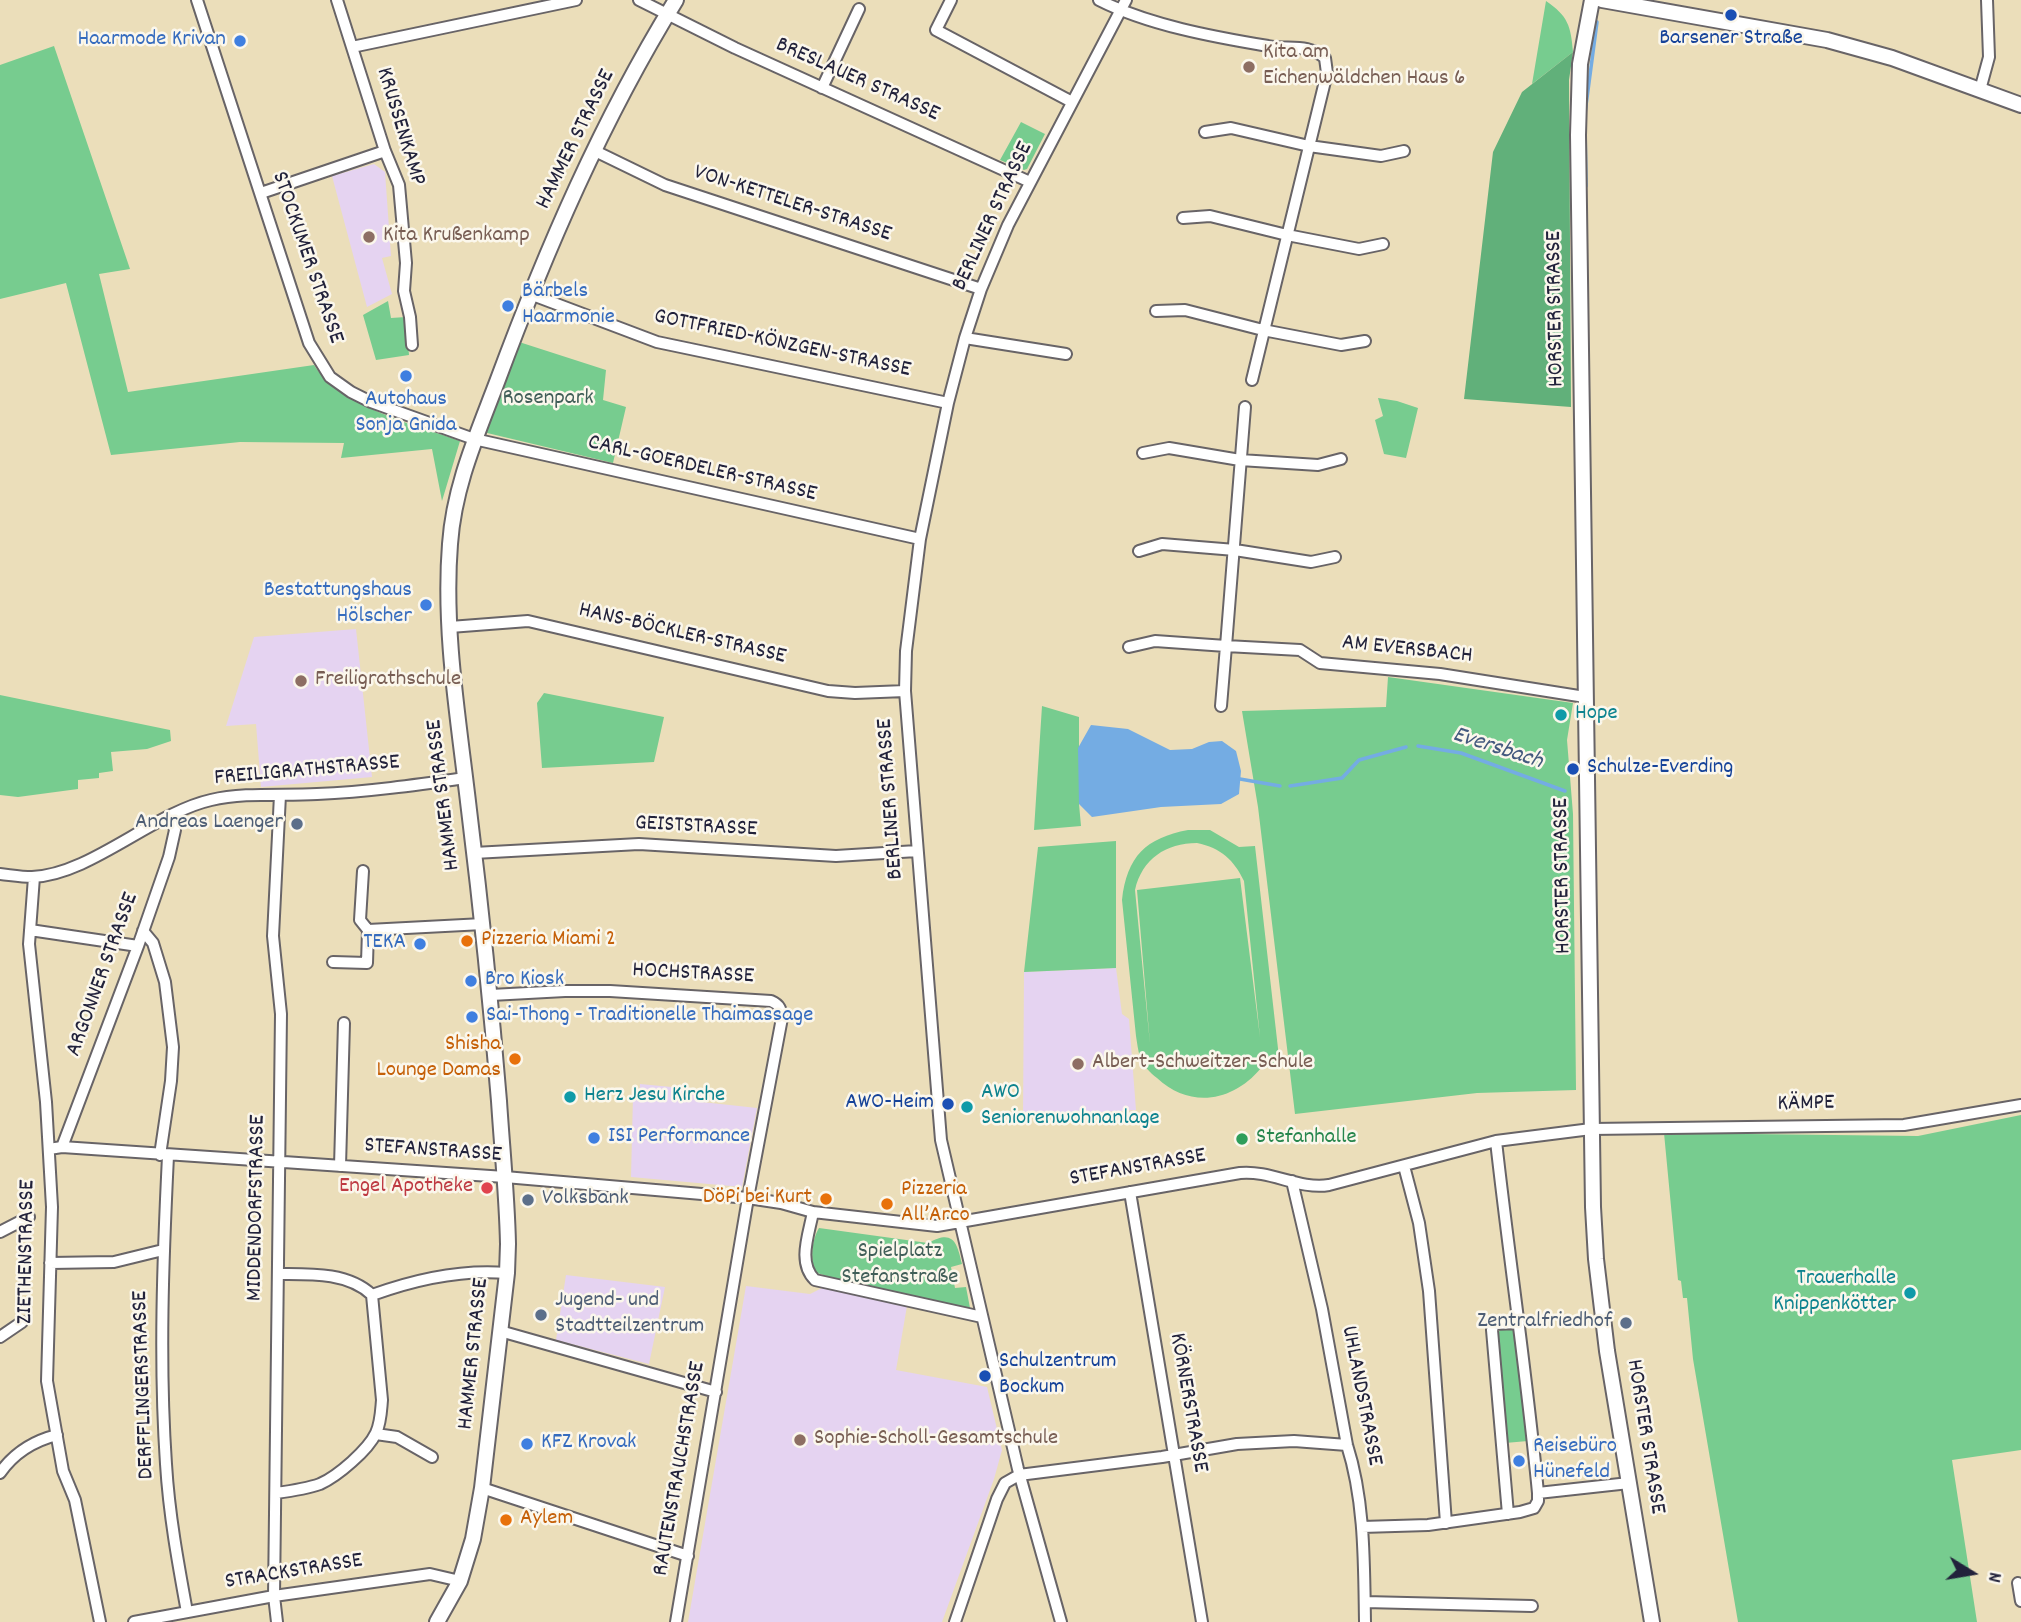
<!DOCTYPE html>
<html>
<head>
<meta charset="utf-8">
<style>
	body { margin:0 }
	#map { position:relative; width:2021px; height:1622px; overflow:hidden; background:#ebdeba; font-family:Dekko,sans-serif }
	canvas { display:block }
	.north { position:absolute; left:1937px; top:1538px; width:70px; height:70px; -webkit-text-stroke:5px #fbf7ec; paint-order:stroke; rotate:101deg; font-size:19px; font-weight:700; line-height:28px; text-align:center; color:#22223b }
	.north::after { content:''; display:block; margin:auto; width:24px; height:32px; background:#22223b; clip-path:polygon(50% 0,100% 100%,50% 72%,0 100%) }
</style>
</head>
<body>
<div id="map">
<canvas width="2021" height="1622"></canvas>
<div class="north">N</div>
</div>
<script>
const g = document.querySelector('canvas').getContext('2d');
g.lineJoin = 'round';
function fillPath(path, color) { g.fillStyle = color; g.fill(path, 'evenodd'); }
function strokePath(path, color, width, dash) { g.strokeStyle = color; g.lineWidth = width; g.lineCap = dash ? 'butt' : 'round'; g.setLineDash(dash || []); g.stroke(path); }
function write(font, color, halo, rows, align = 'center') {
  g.font = font + ' Dekko,sans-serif'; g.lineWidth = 5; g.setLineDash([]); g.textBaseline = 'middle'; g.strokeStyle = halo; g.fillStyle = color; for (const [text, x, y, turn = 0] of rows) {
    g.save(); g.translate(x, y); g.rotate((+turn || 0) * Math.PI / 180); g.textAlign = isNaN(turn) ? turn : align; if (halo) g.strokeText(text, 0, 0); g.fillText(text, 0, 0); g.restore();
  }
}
fillPath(new Path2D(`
	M374,164L385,172L391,256L382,258L392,294L367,307L332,176Z
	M356,629L372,777L261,787L256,724L226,726L254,637Z
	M1116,968L1122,1014L1129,1019L1136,1110L1023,1117L1024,972Z
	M640,1084L703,1090L702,1102L757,1108L742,1187L631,1177L633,1096L639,1097Z
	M566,1275L665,1287L649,1364L556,1340Z
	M746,1286L810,1294L826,1286L907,1306L896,1370L987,1387L1002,1450L994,1479L942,1622H688Z`), '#e5d3f1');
fillPath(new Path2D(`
	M1546,1C1568,16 1571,26 1573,52L1532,84Z
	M54,46L130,269L99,274L128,392L314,365C342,408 414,424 460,441L442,501L432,449L341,458L344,443L240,442L111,455L66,283L0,299V65Z
	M1021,122L1045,134L1027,169L1024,170L1000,160Z
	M388,301L391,318L406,317L409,355L376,360L363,315Z
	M516,341L606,370L603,400L626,407L613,463L483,432Z
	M1378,398L1397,401L1418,408L1406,458L1384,454L1375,420L1383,416Z
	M1388,677L1573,703L1567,740L1573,814L1576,1090L1477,1093L1295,1114L1258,807L1242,711L1386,707Z
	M544,693L664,717L654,762L542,768L537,703Z
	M0,695L170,730L171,741L147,749L111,752L113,771L99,773V778L78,780V789L18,797L0,795Z
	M1042,706L1079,717V804L1081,826L1034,830Z
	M1188,830H1210L1239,847L1255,846L1280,1066L1261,1068C1233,1102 1190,1109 1157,1078C1150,1073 1143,1065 1140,1057C1138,1051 1137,1042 1136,1036L1122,900C1127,856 1146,838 1188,830ZM1197,843C1221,848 1234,860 1244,881L1260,1037L1240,878L1137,890L1150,1044L1135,890C1142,859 1166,843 1197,843Z
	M1116,841V968L1024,972L1038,847Z
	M2021,1115V1450L1952,1460L1977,1622H1738L1693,1359L1687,1298H1683L1681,1281L1678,1280L1664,1133L1918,1136Z
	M819,1228L928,1243C953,1229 957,1242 962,1264L951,1267L955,1288L966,1287L970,1308L843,1281L817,1273C809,1262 812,1239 819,1228Z
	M1502,1328H1512L1516,1331L1528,1441L1505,1443L1497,1334Z`), '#77cc8f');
fillPath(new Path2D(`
	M1573,52L1569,80L1571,407L1464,399L1493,152L1522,92Z`), '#61b07a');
fillPath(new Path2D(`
	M1091,725L1128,729L1170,750L1192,749L1209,742L1222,741L1236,751L1241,771L1239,794L1221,804L1161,807L1092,817L1079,804L1078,748Z`), '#74ace3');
strokePath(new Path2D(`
	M1585,113L1597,22
	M1585,124L1586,186
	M1418,746L1461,753L1565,791
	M1240,779L1280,786
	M1290,786L1342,778L1359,760L1406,747`), '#74ace3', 3.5);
const street = new Path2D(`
	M197,0L309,343L330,377L351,392L371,402L474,439L920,539
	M337,0L385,151L399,185L406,263L404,291L410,317L412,345
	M639,0L735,48L1030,182
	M951,0L936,30L1072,102
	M1099,0C1148,25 1214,37 1268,46C1288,50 1308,43 1325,58L1327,73L1252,380
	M352,47L576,0
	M822,88L859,9
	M1980,90L1989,57L1987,0
	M1205,132L1231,128L1309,146L1381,156L1404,151
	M593,150L665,185L981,289
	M261,193L385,151
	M1183,218L1210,216L1287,235L1359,249L1383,244
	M530,294L657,342L948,403
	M1156,311L1185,310L1263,330L1341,345L1365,341
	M965,338L1066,354
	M1245,407L1226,646L1300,650L1320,663L1440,674L1585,697
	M1143,453L1169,448L1240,460L1318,465L1341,459
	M1139,551L1162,544L1235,550L1311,562L1335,557
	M450,627L528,621L828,691L855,693L905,691
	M1129,647L1155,641L1226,646L1221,706
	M474,853L639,844L836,856L917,851
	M363,871L360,920L368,930L483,924
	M0,874C10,875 21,877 32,877C90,875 153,813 211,800C245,792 283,796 317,794C367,792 416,785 465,778
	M34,877L29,944L46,1102L52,1207L47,1381L63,1471L75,1500L100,1622
	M30,930L138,946
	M143,931L153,943L165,982L173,1047L171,1081L160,1155
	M333,962L367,963L368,930
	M491,995L565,991H610L771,1001C780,1005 781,1009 782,1018L748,1198L676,1622
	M1496,1141C1509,1258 1527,1375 1538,1493L1629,1483
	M62,1147L138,946L169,857L175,830L170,816
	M49,1149L62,1147L505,1177L748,1198L781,1203L813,1212L937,1226L1240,1173C1271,1170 1299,1190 1329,1185L1496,1141L1591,1129L1904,1125L2021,1105
	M168,1156C163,1259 159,1361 166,1464C169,1514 178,1563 187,1612
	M340,1166L344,1023
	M1404,1166L1419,1223L1429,1291L1446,1523
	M1292,1181L1322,1309L1347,1445C1365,1501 1364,1564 1365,1622
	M1130,1192L1202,1622
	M813,1212C809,1234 797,1263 815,1280L982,1317
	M0,1232L29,1217
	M50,1263L114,1262L163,1250
	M372,1295C416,1279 460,1269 507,1273
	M500,1331L716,1392
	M0,1337L22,1322
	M376,1434L397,1437L432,1457
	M0,1473C14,1453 33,1441 57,1435
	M482,1488L688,1556
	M276,1493C291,1491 306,1489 320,1484C338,1476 368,1450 376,1433C381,1422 381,1411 382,1400L372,1295C348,1272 309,1274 278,1274
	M1508,1514L1492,1330L1494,1324L1519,1323
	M1362,1527L1428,1525L1520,1512L1534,1508L1538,1501V1493
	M2018,1583L2021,1601
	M1365,1602L1532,1606
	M134,1622L274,1596L430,1574L460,1581
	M277,1622L274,1596L281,1014L273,936L280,795
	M955,1622L997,1499L1005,1483L1019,1475L1162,1457L1237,1444L1294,1441L1347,1445
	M1061,1622L1018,1469L941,1140L905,691L906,651L920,539L948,403L965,338L981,289L1008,225L1126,0`);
const secondary = new Path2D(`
	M1592,0L1580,64L1578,135L1593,1207L1596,1259L1607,1351L1652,1622
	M1602,0L1827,40L1892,58L2021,105
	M437,1622L460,1581L473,1539L482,1488L507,1273L508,1244C507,1196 502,1148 499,1101C491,1003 481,907 469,810C459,722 443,632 450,544C454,486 477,435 497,382C546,250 602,120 676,0`);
strokePath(street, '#686467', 14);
strokePath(secondary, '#686467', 18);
strokePath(street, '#fff', 10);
strokePath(secondary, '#fff', 14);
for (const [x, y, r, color] of [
	[1731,15,7,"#1a4fb4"],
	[240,41,7,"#3f7fe0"],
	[1249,67,7,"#8d6e63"],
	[369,237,7,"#8d6e63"],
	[508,306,7,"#3f7fe0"],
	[406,376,7,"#3f7fe0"],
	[426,605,7,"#3f7fe0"],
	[301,681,7,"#8d6e63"],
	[1561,715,7,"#0f9aa8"],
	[1573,769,7,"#1a4fb4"],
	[297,824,7,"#5c6f8a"],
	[467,941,7,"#e8710a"],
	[420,944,7,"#3f7fe0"],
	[471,981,7,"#3f7fe0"],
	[472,1017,7,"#3f7fe0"],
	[515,1059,7,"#e8710a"],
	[1078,1064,7,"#8d6e63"],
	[570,1097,7,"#0f9aa8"],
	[948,1104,7,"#1a4fb4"],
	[967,1107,7,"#0f9aa8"],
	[594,1138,7,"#3f7fe0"],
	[1242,1139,7,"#2e9e5b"],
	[487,1188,7,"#e0444e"],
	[826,1199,7,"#e8710a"],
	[528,1200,7,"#5c6f8a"],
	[887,1204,7,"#e8710a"],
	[1910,1293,7,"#0f9aa8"],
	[541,1315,7,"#5c6f8a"],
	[1626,1323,7,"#5c6f8a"],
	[985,1376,7,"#1a4fb4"],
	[800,1440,7,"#8d6e63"],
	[527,1444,7,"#3f7fe0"],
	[1519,1461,7,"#3f7fe0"],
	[506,1520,7,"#e8710a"]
]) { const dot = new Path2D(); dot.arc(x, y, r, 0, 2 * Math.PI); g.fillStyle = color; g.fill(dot); strokePath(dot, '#fbf7ec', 2.5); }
write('23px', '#164399', '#fbf7ec', [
	["Barsener Straße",1731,40,"center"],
	["Schulze-Everding",1587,769],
	["AWO-Heim",934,1104,"right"],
	["Schulzentrum",999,1363],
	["Bockum",999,1389]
], 'left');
write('23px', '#366cbe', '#fbf7ec', [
	["Haarmode Krivan",226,41,"right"],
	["Bärbels",522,293],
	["Haarmonie",522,319],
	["Autohaus",406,401,"center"],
	["Sonja Gnida",406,427,"center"],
	["Bestattungshaus",412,592,"right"],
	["Hölscher",412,618,"right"],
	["TEKA",406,944,"right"],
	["Bro Kiosk",485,981],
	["Sai-Thong - Traditionelle Thaimassage",486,1017],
	["ISI Performance",608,1138],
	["KFZ Krovak",541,1444],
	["Reisebüro",1533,1448],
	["Hünefeld",1533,1474]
], 'left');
write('23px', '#785e54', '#fbf7ec', [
	["Kita am",1263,54],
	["Eichenwäldchen Haus 6",1263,80],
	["Kita Krußenkamp",383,237],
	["Freiligrathschule",315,681],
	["Albert-Schweitzer-Schule",1092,1064],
	["Sophie-Scholl-Gesamtschule",814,1440]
], 'left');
write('23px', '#22223b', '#fbf7ec', [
	["BRESLAUER STRASSE",857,81,24],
	["KRUSSENKAMP",399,127,73],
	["HAMMER STRASSE",577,140,-64],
	["VON-KETTELER-STRASSE",792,205,18],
	["BERLINER STRASSE",994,217,-65],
	["STOCKUMER STRASSE",306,258,71],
	["HORSTER STRASSE",1557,309,-91],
	["GOTTFRIED-KÖNZGEN-STRASSE",782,345,12],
	["CARL-GOERDELER-STRASSE",702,470,13],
	["HANS-BÖCKLER-STRASSE",682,635,13],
	["AM EVERSBACH",1407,651,6],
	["FREILIGRATHSTRASSE",307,772,-5],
	["HAMMER STRASSE",445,795,-97],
	["BERLINER STRASSE",892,799,-94],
	["GEISTSTRASSE",696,828,3],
	["HORSTER STRASSE",1564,876,-91],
	["ARGONNER STRASSE",104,975,-70],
	["HOCHSTRASSE",693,975,3],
	["KÄMPE",1806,1105,-1],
	["STEFANSTRASSE",433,1152,4],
	["STEFANSTRASSE",1138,1169,-10],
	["MIDDENDORFSTRASSE",258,1208,-89],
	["ZIETHENSTRASSE",28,1252,-89],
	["HAMMER STRASSE",475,1354,-84],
	["DERFFLINGERSTRASSE",145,1385,-92],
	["UHLANDSTRASSE",1360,1396,79],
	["KÖRNERSTRASSE",1187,1403,80],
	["HORSTER STRASSE",1644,1437,81],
	["RAUTENSTRAUCHSTRASSE",681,1469,-80],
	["STRACKSTRASSE",294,1573,-9]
]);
write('23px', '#405e58', '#fbf7ec', [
	["Rosenpark",548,400],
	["Spielplatz",900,1253],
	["Stefanstraße",900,1279]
]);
write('23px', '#0d838f', '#fbf7ec', [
	["Hope",1575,715],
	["AWO",981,1094],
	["Seniorenwohnanlage",981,1120],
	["Herz Jesu Kirche",584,1097],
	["Trauerhalle",1896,1280,"right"],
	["Knippenkötter",1896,1306,"right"]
], 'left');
write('23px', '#4e5e75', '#fbf7ec', [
	["Andreas Laenger",283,824],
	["Volksbank",542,1200,"left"],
	["Jugend- und",555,1302,"left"],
	["Stadtteilzentrum",555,1328,"left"],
	["Zentralfriedhof",1612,1323]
], 'right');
write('23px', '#c56008', '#fbf7ec', [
	["Pizzeria Miami 2",481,941],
	["Shisha",501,1046,"right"],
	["Lounge Damas",501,1072,"right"],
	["Pizzeria",901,1191],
	["All’Arco",901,1217],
	["DöPi bei Kurt",812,1199,"right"],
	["Aylem",520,1520]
], 'left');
write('23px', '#27864d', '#fbf7ec', [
	["Stefanhalle",1256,1139]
], 'left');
write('23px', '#be3a42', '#fbf7ec', [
	["Engel Apotheke",473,1188]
], 'right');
write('italic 24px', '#43597e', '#fbf7ec', [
	["Eversbach",1497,750,18]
]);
</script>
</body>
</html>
